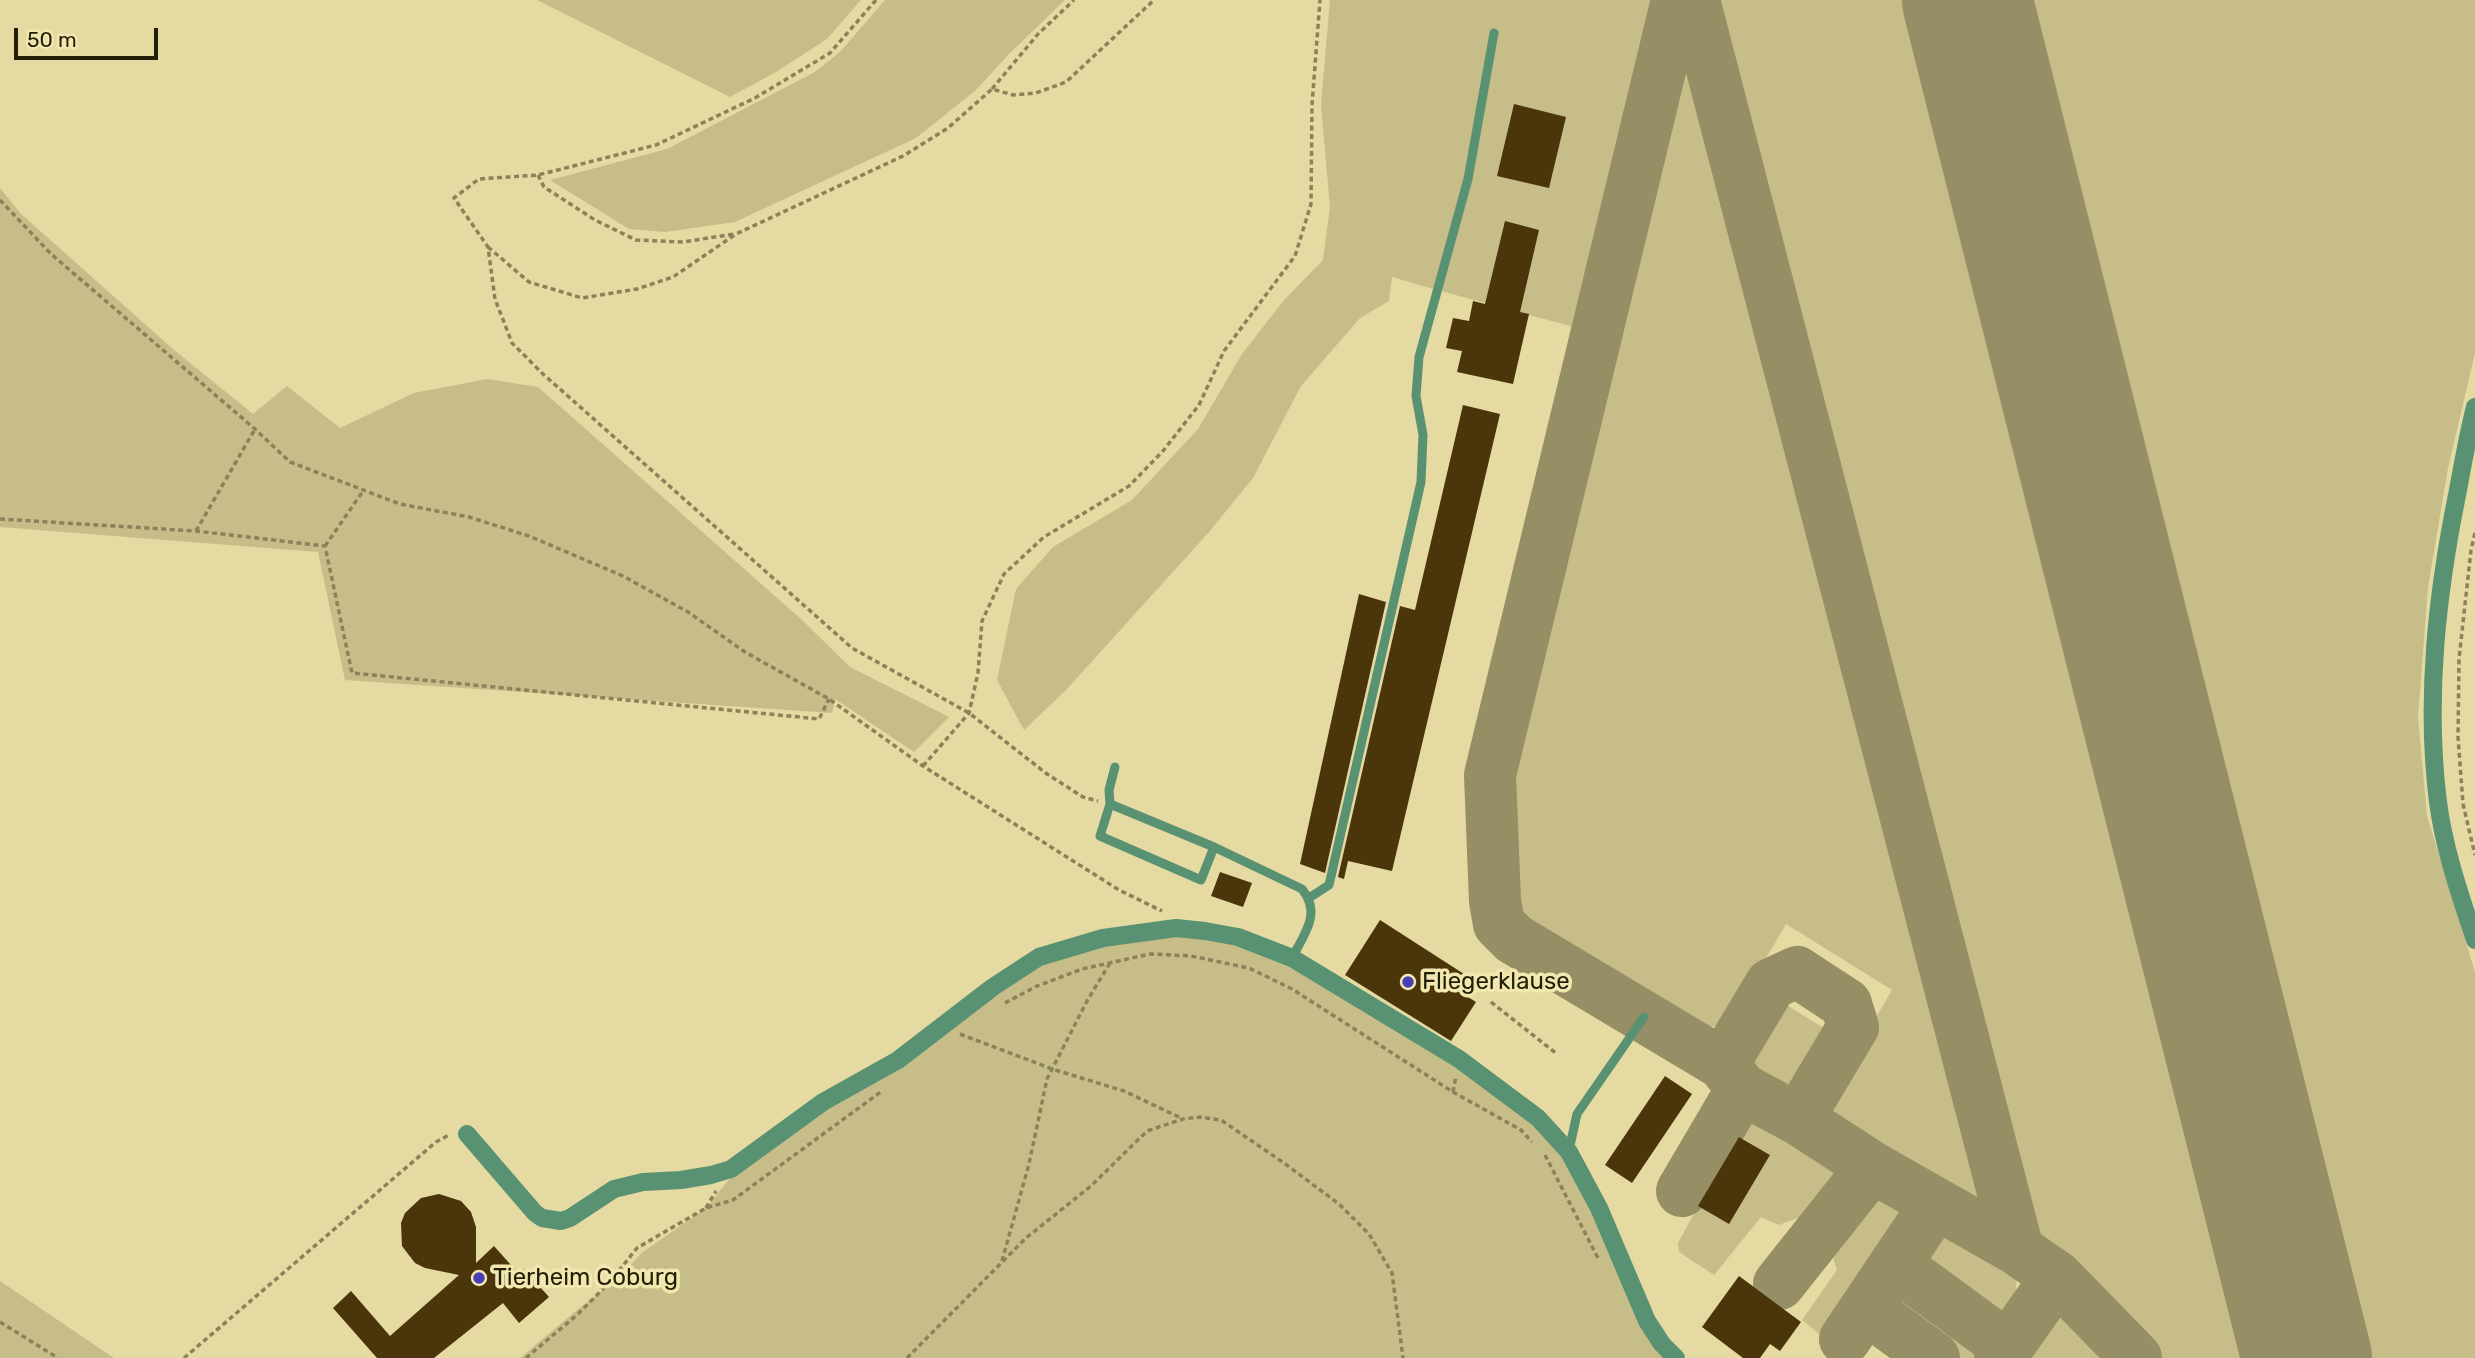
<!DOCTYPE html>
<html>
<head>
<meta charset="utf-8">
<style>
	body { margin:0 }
	#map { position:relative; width:2475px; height:1358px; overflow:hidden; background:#e4daa2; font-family:Rubik,sans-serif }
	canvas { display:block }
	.scale { position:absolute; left:14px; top:28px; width:144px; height:32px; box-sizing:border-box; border:4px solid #221f08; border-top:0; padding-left:9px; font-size:21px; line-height:24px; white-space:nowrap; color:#221f08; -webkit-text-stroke:5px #f1e7af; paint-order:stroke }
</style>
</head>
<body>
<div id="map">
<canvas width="2475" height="1358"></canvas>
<div class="scale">50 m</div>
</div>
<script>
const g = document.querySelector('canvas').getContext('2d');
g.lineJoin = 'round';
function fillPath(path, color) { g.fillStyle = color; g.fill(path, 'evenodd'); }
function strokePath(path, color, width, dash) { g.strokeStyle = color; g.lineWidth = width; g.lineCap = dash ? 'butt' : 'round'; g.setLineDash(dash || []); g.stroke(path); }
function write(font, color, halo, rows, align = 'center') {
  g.font = font + ' Rubik,sans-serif'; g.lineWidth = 7; g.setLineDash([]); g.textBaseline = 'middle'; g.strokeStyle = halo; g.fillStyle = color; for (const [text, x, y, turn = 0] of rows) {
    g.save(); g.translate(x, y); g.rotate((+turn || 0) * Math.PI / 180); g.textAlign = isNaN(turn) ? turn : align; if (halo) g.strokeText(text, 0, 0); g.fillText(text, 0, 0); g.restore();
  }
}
fillPath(new Path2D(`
	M537,0H861L827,39L776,72L730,97Z
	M885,0H1065L1009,54L976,90L916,138L735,222L665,232L629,229L550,180L667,149L815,72L840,52Z
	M1330,0H2475V353L2448,468L2428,587L2418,717L2427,816L2475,972V1358H2018L2048,1316L2062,1255L1839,1125L1830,1109L1834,1090L1892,990L1786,924L1728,1023L1702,1029L1524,927L1510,905L1499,810L1500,763L1606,336C1535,316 1463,298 1392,277L1389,301L1360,318L1301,386L1253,478L1209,532L1066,690L1024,730L997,680L1016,589L1053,547L1132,500L1198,429L1242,354L1284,300L1323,260L1330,207L1321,105Z
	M0,188L20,213L174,350L253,414L287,386L340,428L414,393L487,379L538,387L801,619L850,667L949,717L914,752L835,699L832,713L345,680L318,552L0,527Z
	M1179,932L1261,947L1453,1060L1557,1140L1670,1358H520L577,1310L613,1283L643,1252L706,1208L735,1172L1025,971L1109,941Z
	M1777,999L1830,1032L1800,1078L1781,1088L1752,1072L1748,1050Z
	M1738,1111H1750L1828,1157L1835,1166L1839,1194C1828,1212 1798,1217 1779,1225L1761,1217L1714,1275L1679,1252L1678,1243L1698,1206L1770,1155L1726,1128Z
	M1894,1195L1903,1203L1900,1225L1824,1338L1802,1320L1837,1270L1830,1247L1875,1199Z
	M1942,1226L2014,1269C2020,1282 2015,1316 1999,1320C1995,1321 1991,1320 1987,1319L1922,1272C1912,1256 1926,1233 1942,1226Z
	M0,1281L114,1358H0Z
	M1898,1293L1908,1294L1975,1345L1978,1358H1950L1894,1317L1888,1307L1890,1300Z`), '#c6bd89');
strokePath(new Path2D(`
	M1677,0L1490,775L1495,901L1499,924L1514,939L1723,1064L1742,1089L1798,1119L1872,1167L2018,1250L2057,1277L2136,1358
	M1694,0L2018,1250
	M1723,1064L1771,984L1797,972L1846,1004L1853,1027L1798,1119
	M1682,1191L1742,1089
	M1896,1265L2008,1347
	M1779,1284L1872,1167
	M1867,1309L1934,1358
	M1845,1339L1935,1205
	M2000,1358L2057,1277`), '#968e64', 52);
strokePath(new Path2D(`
	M1967,0L2307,1358`), '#968e64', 130);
fillPath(new Path2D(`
	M1514,104L1566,117L1549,188L1497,176Z
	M1505,221L1539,230L1520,312L1529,314L1513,384L1457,372L1462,351L1446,348L1453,318L1469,321L1473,301L1485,304Z
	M1463,405L1500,414L1392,871L1348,861L1344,879L1338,877L1400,606L1415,610Z
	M1359,594L1386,602L1325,873L1300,864Z
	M1220,872L1252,883L1243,907L1211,896Z
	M1380,920L1464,974L1455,989L1476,1002L1451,1041L1345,975Z
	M1665,1076L1692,1094L1632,1183L1605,1165Z
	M1739,1137L1770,1155L1729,1224L1698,1206Z
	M439,1194L461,1201L471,1212L476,1227V1263L494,1246L519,1274L524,1269L549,1297L519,1323L503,1303L434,1358H377L333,1308L351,1291L390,1336L459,1275L425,1268L415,1263L402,1246L401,1223L405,1213L421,1198Z
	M1739,1276L1801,1322L1780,1351L1770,1344L1760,1358H1743L1702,1327Z`), '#4b350a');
strokePath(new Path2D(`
	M876,0L830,53L755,98L656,145L538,175L479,179L454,198L488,247L495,299L512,343L543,374L852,648L969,713L1047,774L1083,797L1098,801
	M992,89L1038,34L1074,0
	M538,175L544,187L595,220L636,240L683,242L734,234
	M0,200L51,254L255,429L290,462L400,504L469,517L529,536L623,576L688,612L745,652L829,699L923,766L1119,890L1162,911
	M488,247L529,282L582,298L637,289L673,277L736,234L903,156L948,128L992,89L1013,95L1036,93L1066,82L1154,0
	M0,519L196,531L325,546L352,673L819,719L829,699
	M196,531L255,429
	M2475,533L2471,550L2459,659L2458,737L2463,804L2475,855
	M325,546L363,491
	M923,766L969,713L978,673L982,621L1004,574L1044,537L1129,486L1163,451L1199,405L1224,351L1295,256L1311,204L1312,105L1320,0
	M1491,1002L1557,1054
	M1005,1003L1037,986L1082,969L1150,954L1191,956L1249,968L1292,989L1453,1092L1521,1130L1532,1142
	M960,1034L1052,1069L1124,1091L1181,1118
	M1453,1092L1456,1076
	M1545,1155L1599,1260
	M706,1208L716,1191
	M1002,1261L1029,1164L1047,1079L1087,1001L1110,963
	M0,1322L58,1358
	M184,1358L436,1142L449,1135
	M526,1358L578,1314L609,1283L637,1248L706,1208L733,1200L882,1091
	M907,1358L1026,1238L1091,1186L1147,1131L1183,1119L1200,1117L1221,1120L1284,1163L1339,1204L1369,1234L1392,1273L1403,1358`), '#8a835a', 3.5, [5, 3.5]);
strokePath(new Path2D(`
	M1115,767L1109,790L1110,804L1214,847L1302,889C1322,914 1304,934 1292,958
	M1110,804L1100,836L1201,880L1214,847
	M1309,898L1329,885L1421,482L1423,435L1416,396L1419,357L1468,179L1494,33
	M1569,1150L1577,1114L1644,1017`), '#599173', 9);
strokePath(new Path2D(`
	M2475,407C2468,434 2463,463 2458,490C2437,593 2425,698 2438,802C2444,849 2460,895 2475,940
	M467,1134L535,1213L542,1218L561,1221L570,1218L614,1189L643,1182L681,1180L711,1175L731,1169L823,1102L898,1060L993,987L1039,957L1103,938L1176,928L1205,931L1238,937L1292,958L1459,1059L1538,1118L1569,1152L1599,1208L1647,1321L1662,1344L1676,1358`), '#599173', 18);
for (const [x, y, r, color] of [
	[1408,982,7,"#483fb5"],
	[479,1278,7,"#483fb5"]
]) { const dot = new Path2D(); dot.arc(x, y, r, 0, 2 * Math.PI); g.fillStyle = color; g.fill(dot); strokePath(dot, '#f1e7af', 2.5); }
write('24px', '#221f08', '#f1e7af', [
	["Fliegerklause",1422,982],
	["Tierheim Coburg",493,1278]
], 'left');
</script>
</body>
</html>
